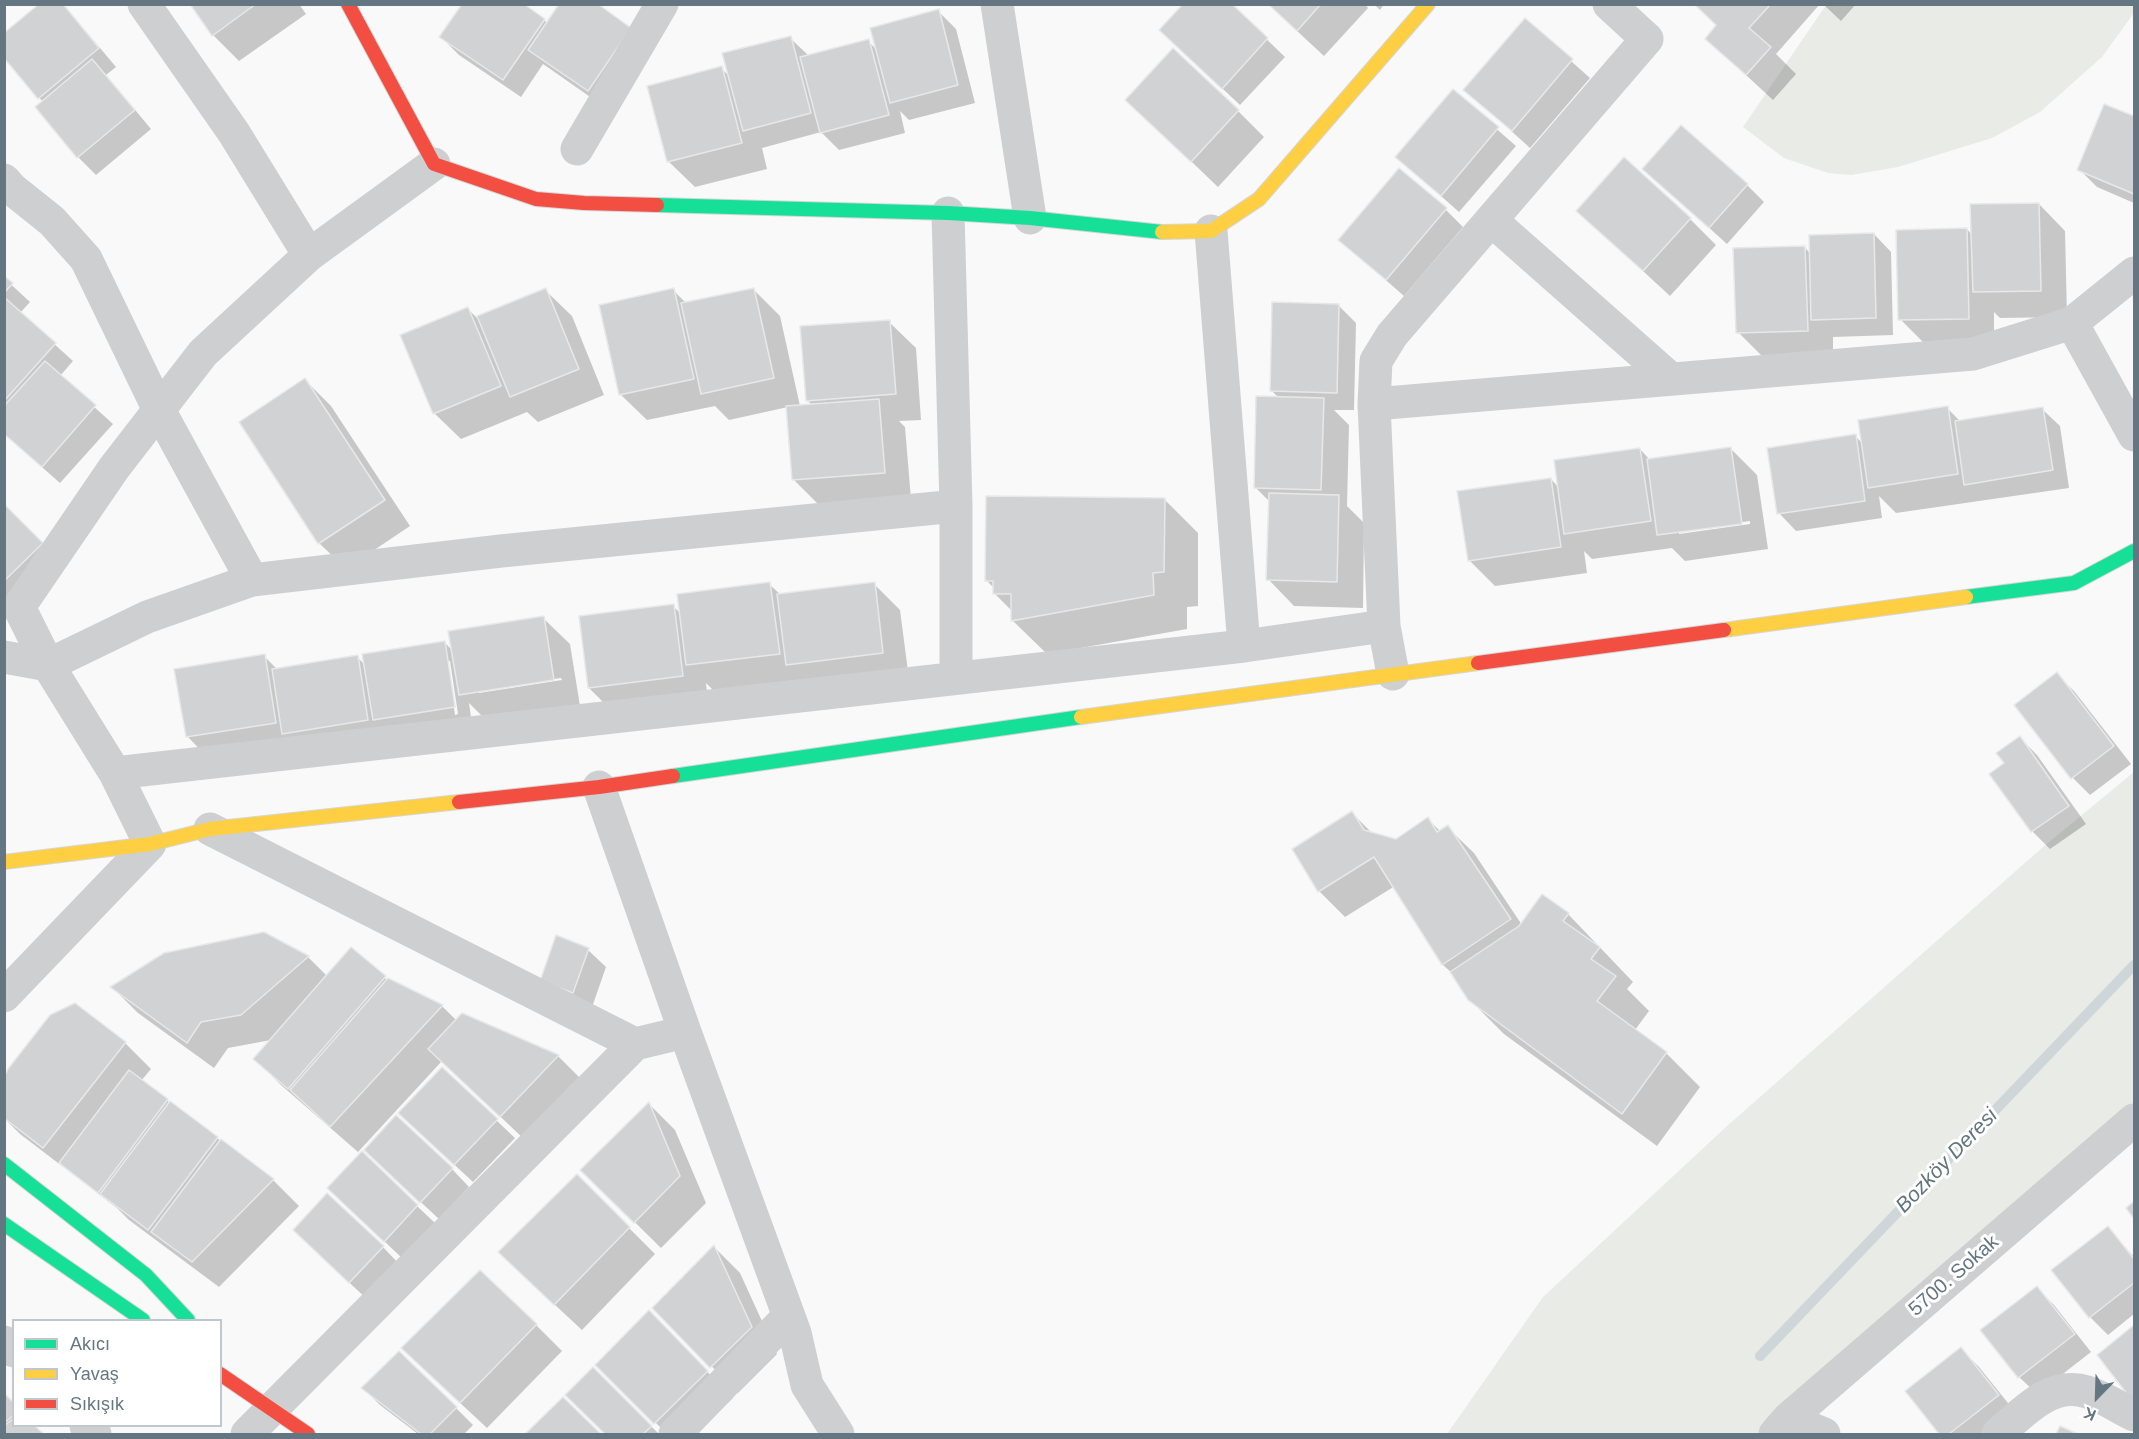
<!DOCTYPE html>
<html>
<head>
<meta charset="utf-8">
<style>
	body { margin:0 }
	#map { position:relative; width:2139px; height:1439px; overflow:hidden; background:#f9f9f9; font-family:Arial,sans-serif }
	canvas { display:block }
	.frame { position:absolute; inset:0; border:6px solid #657683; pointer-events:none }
	.legend { position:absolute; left:12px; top:1319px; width:210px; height:108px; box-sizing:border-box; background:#fff; border:2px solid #c1c8cd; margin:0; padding:8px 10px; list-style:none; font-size:18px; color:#657683 }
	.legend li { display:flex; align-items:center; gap:12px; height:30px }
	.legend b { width:30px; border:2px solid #c1c8cd }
	.north { position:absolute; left:2067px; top:1367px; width:60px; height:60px; -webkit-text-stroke:4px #fff; paint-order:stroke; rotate:203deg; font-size:16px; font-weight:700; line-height:24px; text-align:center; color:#657683 }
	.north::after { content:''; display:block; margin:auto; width:21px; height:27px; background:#657683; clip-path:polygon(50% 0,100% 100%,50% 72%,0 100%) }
</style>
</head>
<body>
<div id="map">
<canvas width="2139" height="1439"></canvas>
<div class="frame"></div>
<ul class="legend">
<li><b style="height:8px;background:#16e098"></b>Akıcı</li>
<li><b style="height:8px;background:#ffcf43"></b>Yavaş</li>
<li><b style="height:8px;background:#f24e42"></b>Sıkışık</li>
</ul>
<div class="north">K</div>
</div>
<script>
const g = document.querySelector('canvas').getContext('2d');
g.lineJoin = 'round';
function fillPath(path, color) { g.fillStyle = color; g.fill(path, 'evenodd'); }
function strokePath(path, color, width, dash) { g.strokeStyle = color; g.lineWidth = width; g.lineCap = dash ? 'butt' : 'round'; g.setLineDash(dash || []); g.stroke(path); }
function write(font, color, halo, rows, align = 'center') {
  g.font = font + ' Arial,sans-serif'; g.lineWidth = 6; g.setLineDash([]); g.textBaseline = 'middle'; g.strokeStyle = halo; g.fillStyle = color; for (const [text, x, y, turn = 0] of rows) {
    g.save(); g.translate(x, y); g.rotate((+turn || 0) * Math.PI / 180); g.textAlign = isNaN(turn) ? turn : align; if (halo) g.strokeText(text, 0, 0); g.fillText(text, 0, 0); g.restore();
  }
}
fillPath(new Path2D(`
	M1826,5L2134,4V13L2102,57L2040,112L1992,138L1898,167L1851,175L1828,173L1784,158L1743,127Z
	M2134,772V1113L1766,1434H1447L1543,1297L1726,1127L2043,847Z`), '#e8ebe6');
fillPath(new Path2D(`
	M63,4L116,67L106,75L151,129L96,175L78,157L37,107L43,102L4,56Z
	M192,4H299L306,14L239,61L213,35Z
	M1230,4L1285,57L1240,105L1179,48Z
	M1268,4H1365L1368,8L1324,56Z
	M1374,4H1384L1380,10Z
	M1696,4H1820L1776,54L1796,74L1773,100L1707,39L1717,26Z
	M1823,4H1856L1841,21Z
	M938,11L956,29L975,103L909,120L900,111L905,133L839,150L821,132L762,148L767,169L695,187L668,161L721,68L730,77L790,38L808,55L868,41L877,50Z
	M544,20L548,24L631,29L606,108L543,64L521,97L459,55L441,37Z
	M1525,20L1590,78L1530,148L1465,89Z
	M1453,91L1516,146L1459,212L1397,157Z
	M1127,100L1238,111L1264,137L1218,187Z
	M2105,106L2134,118V203L2097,187L2079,169Z
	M1644,169L1747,185L1764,202L1727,244Z
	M2039,204L2065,231L2067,317L2000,318L1994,312V344L1926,345L1900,319L1967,229L1972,235Z
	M1446,210L1463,227L1404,296L1340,240Z
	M1578,211L1690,219L1716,245L1670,296Z
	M1874,234L1891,252L1893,335L1833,337V356L1764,358L1738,332L1804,247L1811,254Z
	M4,278L30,302L20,313L73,361L60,376L113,424L60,483L10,439L8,405L4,401Z
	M545,290L572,316L604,395L538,422L527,412L461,439L434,413L468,309L477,318Z
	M673,290L687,304L754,290L780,316L800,406H813L807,400L889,322L916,348L921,420L899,421L905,427L911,499L820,506L793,479L788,407L729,420L715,406L647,420L620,394Z
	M1338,305L1356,323L1354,410H1334L1349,425L1347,506L1364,523L1363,608L1294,606L1268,579L1270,502L1255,487L1279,398L1272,391Z
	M305,380L331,406L410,526L346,569L319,543Z
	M1947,408L1961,422L2042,409L2060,426L2069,488L1896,513L1879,496L1882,518L1796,531L1779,513L1855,436L1863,444Z
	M1640,449L1650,460L1731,449L1757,475L1768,549L1685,561L1672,548L1592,559L1584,551L1587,573L1495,586L1469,560L1551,479L1559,488ZM1750,521V524L1679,534V531Z
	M1164,499L1198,533V606L1187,607V629L1047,654L1012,620V611L994,593V588L987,581Z
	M4,506L59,561L4,615Z
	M769,584L781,595L874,584L900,610L909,679L714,691L706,683L708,702L615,714L589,688L673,606L681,614Z
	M543,618L570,644L580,706L486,720L469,703L472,724L213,763L187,736L264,656L278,670L357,657L365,665L445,643L453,651ZM447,661H450L458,714L455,715ZM561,678L562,680L479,693V690Z
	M2056,674L2074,691L2131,764L2090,795L2073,778Z
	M2020,738L2037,755L2086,824L2050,849L2032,831L1991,774L2006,763Z
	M1352,813L1373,834L1397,840L1428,819L1440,831L1447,827L1474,853L1522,925L1568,914L1633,982L1627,989L1649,1011L1635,1030L1666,1053L1700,1087L1657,1146L1504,1034L1469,999L1453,974L1443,965L1395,886L1345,917L1319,891Z
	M351,949L387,980L442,1006L457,1021L558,1056L584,1082L527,1142L442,1061L358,1152L281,1085L255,1059L271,1040L228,1048L214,1068L138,1013L112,987L308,957L327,976Z
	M588,950L606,967L591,1010L559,998Z
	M125,1043L151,1069L141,1081L273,1180L299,1206L219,1287L129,1220L117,1208L20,1134L4,1118V1082Z
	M442,1069L515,1138L473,1182L417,1130Z
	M649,1104L675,1130L706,1203L661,1248L582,1170Z
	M383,1167L452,1169L469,1187L439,1219Z
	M577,1176L655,1254L582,1330L526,1278Z
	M347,1206H417L435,1223L402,1258Z
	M2108,1228L2134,1257V1314L2108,1335L2090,1317L2053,1271Z
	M383,1247L400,1265L368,1300L312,1248Z
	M714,1247L740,1273L777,1354L738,1393L654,1308Z
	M2037,1288L2054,1305L2091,1352L2037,1394L2019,1377L1983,1330Z
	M536,1325L562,1351L487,1428L429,1374Z
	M2134,1327V1401L2099,1356Z
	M675,1339L733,1398L696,1434H667L598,1365Z
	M1961,1349L1979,1367L2016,1413L1989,1434H1941L1907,1392Z
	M593,1369L659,1434H607L584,1413Z
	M363,1388L456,1408L473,1425L464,1434H418L380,1405Z
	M4,1395L14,1404V1426H34L42,1434H4Z
	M563,1399L599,1434H527Z`), '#0003');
strokePath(new Path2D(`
	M1760,1356L2134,965`), '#ced6d9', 10);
const building = new Path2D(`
	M39,4H63L99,48L38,99L4,58V33Z
	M190,4H256L212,36Z
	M462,4H524L545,19L503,80L439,37Z
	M559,4H598L631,28L588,91L528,50Z
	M1183,4H1232L1268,38L1222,89L1159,30Z
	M1268,4H1321L1297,31Z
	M1694,4H1771L1749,28L1771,47L1746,75L1705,39L1716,25Z
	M939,9L958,85L890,103L870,28Z
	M1525,18L1573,59L1512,131L1463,90Z
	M791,36L811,113L743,131L722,53Z
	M869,39L889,115L820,133L800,57Z
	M1173,48L1239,110L1191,162L1125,100Z
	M92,59L135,110L77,158L35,107Z
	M722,66L742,143L667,162L647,86Z
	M1453,89L1499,127L1441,196L1395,157Z
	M2104,104L2134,116V194L2077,170Z
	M1681,125L1748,184L1709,228L1642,169Z
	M1624,157L1691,218L1643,271L1576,211Z
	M1399,168L1447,208L1386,280L1338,240Z
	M2039,203L2041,291L1973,292L1970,204Z
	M1967,228L1969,319L1898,320L1896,230Z
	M1874,233L1876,318L1811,320L1809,235Z
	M1805,246L1808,331L1736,333L1733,248Z
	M4,276L13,283L4,293Z
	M546,288L579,369L510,397L477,316Z
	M674,288L694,379L619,395L599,305Z
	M754,288L774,378L701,394L681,303Z
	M5,298L56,343L4,401V298Z
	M1272,302L1339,304L1337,393L1270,391Z
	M468,307L501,386L433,414L400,335Z
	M890,320L896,394L806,401L800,326Z
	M45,361L96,405L42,467L4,434V406Z
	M305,378L385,500L318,544L239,422Z
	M1256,396L1324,398L1321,490L1254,488Z
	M879,399L885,473L792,480L786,406Z
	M1948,406L1958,474L1868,488L1858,420Z
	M2043,407L2053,470L1964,485L1955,421Z
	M1856,434L1865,501L1777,514L1767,448Z
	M1731,447L1742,524L1657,535L1647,459Z
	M1640,448L1651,521L1564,534L1554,460Z
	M1551,478L1561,547L1468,561L1457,491Z
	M1269,493L1339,495L1337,582L1266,580Z
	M986,496L1165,498L1164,572L1153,573L1154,595L1011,621V594H993V581H985Z
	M4,504L43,543L4,581Z
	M770,582L780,654L686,665L677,594Z
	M875,582L883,653L786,665L777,594Z
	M674,604L683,676L588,688L579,616Z
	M544,616L554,680L459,695L448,631Z
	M445,641L455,707L373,720L362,654Z
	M265,654L276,723L186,737L174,669Z
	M358,655L368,720L282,734L272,669Z
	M2057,672L2114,746L2071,779L2014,705Z
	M2020,736L2069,806L2031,832L1989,774L2004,763L1996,753Z
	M1352,811L1364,830L1396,839L1428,817L1437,832L1448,825L1511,919L1442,965L1374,857L1318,892L1292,849Z
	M1542,894L1569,913L1563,921L1600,947L1591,959L1616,976L1597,1001L1667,1052L1622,1114L1468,1000L1450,972L1519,926Z
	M264,932L309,956L241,1015L201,1022L187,1043L110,987L164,953Z
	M556,935L589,948L573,993L540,981Z
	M351,947L386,976L288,1089L253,1059Z
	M388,978L443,1005L330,1127L290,1090Z
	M75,1003L126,1042L43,1148L4,1118V1078L8,1069L50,1015Z
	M462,1013L559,1055L500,1117L428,1049Z
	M442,1067L498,1119L454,1165L398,1113Z
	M129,1070L168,1099L98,1193L59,1163Z
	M170,1101L218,1137L148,1230L100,1194Z
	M649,1102L680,1176L634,1223L580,1170Z
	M396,1115L453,1168L420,1203L364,1150Z
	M221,1139L274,1179L192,1262L151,1232Z
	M362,1151L418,1205L384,1242L327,1188Z
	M577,1174L630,1227L554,1305L498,1252Z
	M327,1193L384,1246L349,1283L293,1230Z
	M2134,1201V1219L2126,1208Z
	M2108,1226L2134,1259V1283L2089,1318L2051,1270Z
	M714,1245L752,1327L710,1368L652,1308Z
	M480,1270L537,1324L460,1403L401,1348Z
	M2037,1286L2075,1334L2018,1378L1980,1330Z
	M649,1310L708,1371L654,1424L595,1365Z
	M2134,1325V1403L2097,1355Z
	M1961,1347L1999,1395L1949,1434H1939L1905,1391Z
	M399,1351L457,1407L430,1434H421L361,1388Z
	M593,1367L652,1426L643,1434H605L565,1395Z
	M4,1393L14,1403V1415L4,1423Z
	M563,1397L601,1434H525Z
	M14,1418V1426H35L44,1434H4V1426Z
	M2060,1426L2078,1434H2056Z`);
fillPath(building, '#d0d2d3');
strokePath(building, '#e8e8e8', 1.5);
const fast = new Path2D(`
	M657,205L948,213L1030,218L1162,232
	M1966,597L2074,583L2134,551
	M673,776L1081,717
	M4,1164L146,1275L188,1320
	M4,1224L143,1320`);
const slow = new Path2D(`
	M1162,232L1211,231L1259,199L1428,4
	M1724,630L1966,597
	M1081,717L1478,663
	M4,862L150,844L210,829L459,802`);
const jam = new Path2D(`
	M348,4L434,164L536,199L584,203L657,205
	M1478,663L1724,630
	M459,802L599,787L673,776
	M220,1374L308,1434`);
strokePath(fast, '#d5d6d7', 16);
strokePath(slow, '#d5d6d7', 16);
strokePath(jam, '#d5d6d7', 16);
strokePath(new Path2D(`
	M144,4L234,133L309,255
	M997,4L1030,218
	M577,149L662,4
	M4,180L12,189L52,221L86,259L159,410L252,580
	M948,213L956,506V677
	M1491,220L1671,379
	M1211,231L1244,646
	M2072,323L2134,435
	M1374,404L1973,354L2072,323L2134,273
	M4,657L48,665L147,617L252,580L501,551L956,506
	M1393,674L1384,626L1374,404L1376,361L1392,335L1647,39L1609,4
	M115,773L1244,646L1384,626
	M599,787L685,1032L795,1333L807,1385L838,1434
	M210,829L635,1044
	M4,996L150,844L115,773L48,665L19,607L114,468L203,353L309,255L434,164
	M4,1342L14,1351
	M1788,1419L1824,1434
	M86,1426L95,1434
	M247,1434L635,1044L685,1032
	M675,1434L788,1317
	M1775,1434L1788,1419L2134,1120
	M1998,1434C2023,1413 2051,1380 2087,1392C2104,1397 2119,1408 2134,1415`), '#cecfd0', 33);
strokePath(fast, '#16e098', 14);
strokePath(slow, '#ffcf43', 14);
strokePath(jam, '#f24e42', 14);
write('20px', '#657683', '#fff', [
	["5700. Sokak",1954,1276,-41]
]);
write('italic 21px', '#60757c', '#fff', [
	["Bozköy Deresi",1947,1161,-46]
]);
</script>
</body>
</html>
